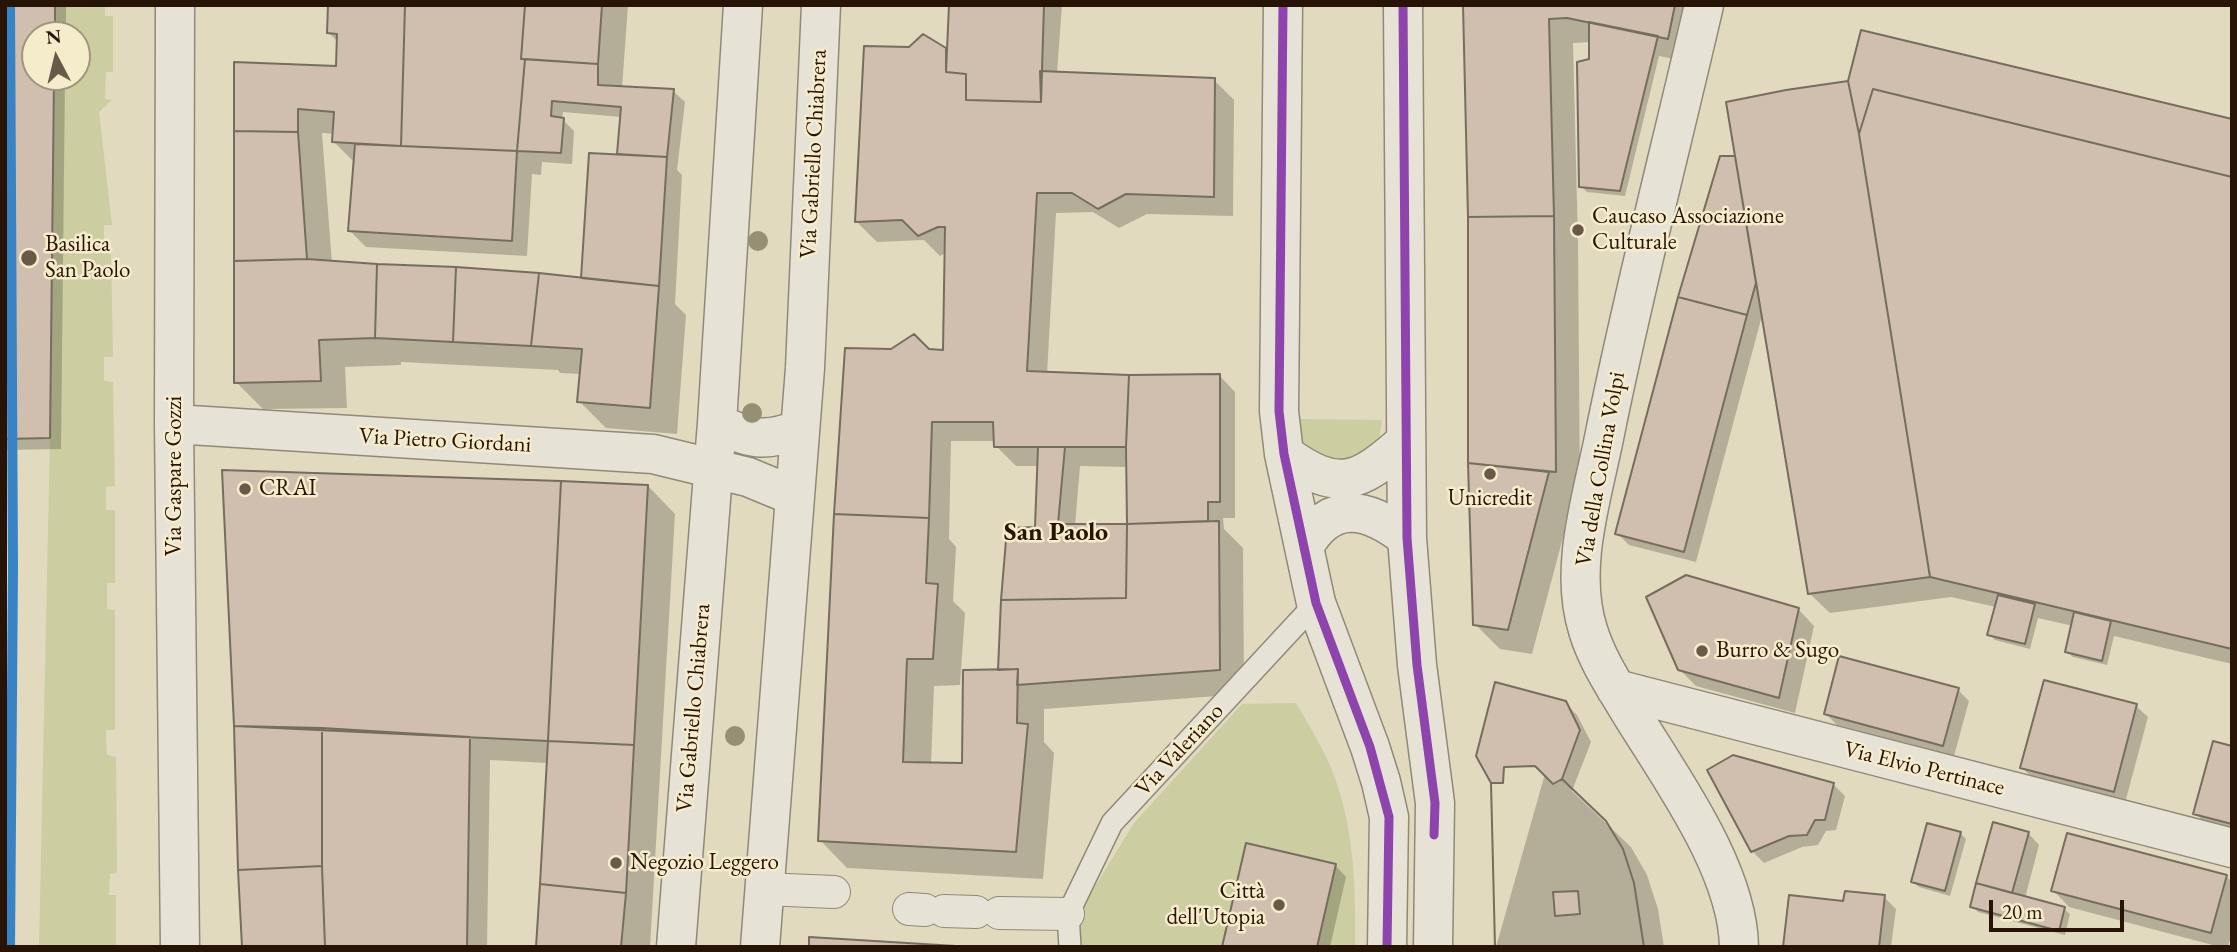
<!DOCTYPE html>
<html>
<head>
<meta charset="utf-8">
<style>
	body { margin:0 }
	#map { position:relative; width:2237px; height:952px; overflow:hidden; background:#e1dabe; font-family:"EB Garamond",serif }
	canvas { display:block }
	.frame { position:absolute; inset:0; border:7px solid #281307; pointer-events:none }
	.north { position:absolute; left:21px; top:21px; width:70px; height:70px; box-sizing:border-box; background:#f5eccb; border:2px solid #a3957d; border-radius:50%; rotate:353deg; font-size:19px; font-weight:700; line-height:28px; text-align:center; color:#281307 }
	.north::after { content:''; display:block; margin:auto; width:24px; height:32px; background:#695947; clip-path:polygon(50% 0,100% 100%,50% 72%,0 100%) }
	.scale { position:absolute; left:1989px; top:900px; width:135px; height:32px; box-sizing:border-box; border:4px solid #281307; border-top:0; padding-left:9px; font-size:21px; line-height:24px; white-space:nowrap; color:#281307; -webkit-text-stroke:5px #f5eccb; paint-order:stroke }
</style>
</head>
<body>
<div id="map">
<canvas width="2237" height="952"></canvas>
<div class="frame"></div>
<div class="north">N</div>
<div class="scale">20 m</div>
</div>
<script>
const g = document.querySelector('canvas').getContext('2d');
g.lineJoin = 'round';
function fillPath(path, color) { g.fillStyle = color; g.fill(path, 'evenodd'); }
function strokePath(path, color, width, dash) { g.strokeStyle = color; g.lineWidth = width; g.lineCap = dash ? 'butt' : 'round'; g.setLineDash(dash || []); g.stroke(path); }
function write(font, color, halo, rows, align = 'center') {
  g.font = font + ' "EB Garamond",serif'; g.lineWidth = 5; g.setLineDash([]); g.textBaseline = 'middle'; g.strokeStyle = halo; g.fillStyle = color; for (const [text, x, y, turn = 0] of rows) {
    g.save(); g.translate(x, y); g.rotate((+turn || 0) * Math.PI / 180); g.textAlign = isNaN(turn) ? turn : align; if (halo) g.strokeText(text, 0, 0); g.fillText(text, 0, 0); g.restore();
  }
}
fillPath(new Path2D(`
	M55,5H105V16H113V72H106L105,99L112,100L99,112L112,225H104V251L111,252L113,357H104V381L113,382L115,486L106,487V510H115V583H107V609L115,610V730H106L107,755L116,757L117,873L110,874L109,895H116V947H39L50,438L54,77H77V35H55Z
	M1297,419L1382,420C1379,455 1368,454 1339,467L1303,446Z
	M1296,703C1307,722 1319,741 1328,761C1354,819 1356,884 1355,947H1078L1075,919L1134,823L1242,704Z`), '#cccda1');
fillPath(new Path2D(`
	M5,5H66V35H35V77H65L61,449L5,450Z
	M329,5H628L622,88L673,91L685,102L677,170L682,175L675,304L686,315L677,434L606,428L579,401L581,374L560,373L558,370L401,362V365L345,367L347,408L263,409L236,382L235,64L338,67V42L329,33ZM563,112L622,117L619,154L622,157L582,280L332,263L322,133L335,134L334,142L355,163L350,231L366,247L527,256L532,174L541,175L542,162L572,164L574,131L562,119Z
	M951,5H1062L1057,73L1214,80L1234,100L1233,216L1147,214L1119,228L1093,212L1056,213L1047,374L1131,377L1219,375L1235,392V518H1223L1224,529L1243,548L1244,694L1044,709V742L1054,753L1043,879L847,868L820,840L928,350L945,352L947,252L940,256L924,240L877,242L857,222L945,50L949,53ZM951,441H996V446L1016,466H1039L1036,528L1000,671L964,765H931L934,686L960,685L965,613L953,601L956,547L949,539ZM1080,466L1128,467L1129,526H1075Z
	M1465,5H1704L1693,63L1659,56L1625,196L1587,192L1581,186L1591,42L1573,43L1578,242L1580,496H1574L1532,654L1500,649L1475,624L1470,463V217Z
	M2232,121V664L2114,636L2107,665L2073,657L2067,652L2073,626L2038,618L2030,649L1995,640L1989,634L1996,607L1951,597L1830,613L1809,593L1763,312L1696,562L1629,545L1617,533L1721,158Z
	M648,486L675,514L650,947H537L548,763L490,760L487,947H243Z
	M1798,609L1814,626L1795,713L1696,686L1679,669Z
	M1958,690L1969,701L1954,756L1837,725L1826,714Z
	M1565,703L1577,715L1591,742L1572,791L1631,847L1647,875L1658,909L1664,947H1496Z
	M2136,706L2148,717L2125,803L2033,779L2022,767Z
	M2232,748V835L2212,830L2195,813Z
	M1833,784L1845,796L1836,830L1826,831L1818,845L1802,847L1764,863L1752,851Z
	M1960,833L1966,839L1950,896L1919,887L1913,882Z
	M2028,833L2039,845L2025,898L2064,909L2070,914L2065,935L1978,912L1972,906Z
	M1335,865L1346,877L1330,947H1224Z
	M2226,876L2232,882V932L2228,947H2220L2069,907L2053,890Z
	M1884,897L1896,909L1891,947H1785L1845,903Z`), '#0003');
const building = new Path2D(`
	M5,5H55V35H35V77H54L50,438L5,439Z
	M328,5H405L401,146L332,142L334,112L298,109V132L234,131V62L336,66L337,34L327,33Z
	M405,5H525L521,59H525L517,151L401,146Z
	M525,5H602L598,64L521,59Z
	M949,5H1044L1041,102L966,100V74L946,72Z
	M1463,5H1675L1668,39L1567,18L1549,19L1554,216L1468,217Z
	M1589,22L1658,36L1620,191L1579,187L1577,62L1589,59Z
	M1861,30L2232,119V177L1873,89L1859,134L1848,81Z
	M923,34L946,48V72L966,74V100L1041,102L1040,71L1215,78L1214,197L1126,194L1098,209L1072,193H1037L1027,371L1129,375L1126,447H994L993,422H932L929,518L834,514L845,348L891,349L914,334L929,349L943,350L945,227H938L918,236L902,220L855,222L864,46L909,47Z
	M525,59L598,64V85L674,89L667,157L617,154L621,107L552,101L551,116L564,118L561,153L517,151Z
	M1848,81L1859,134L1930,577L1808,594L1726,102L1786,90Z
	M1873,89L2232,177V649L1930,577L1859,134Z
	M234,131L298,132L307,259L234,261Z
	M355,144L517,151L512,241L348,231Z
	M589,153L667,157L659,286L581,278Z
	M1720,156H1735L1756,283L1747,315L1678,297Z
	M1554,216L1556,472L1468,463V217Z
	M307,259L377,264L375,338L319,340L321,381L234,383V261Z
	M377,264L456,267L453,342L375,338Z
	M456,267L539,273L531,346L453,342Z
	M539,273L659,286L650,408L577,402L582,349L531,346Z
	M1678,297L1747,315L1684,552L1615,534Z
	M1220,374V502H1208V521L1127,524L1126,447L1129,375Z
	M1038,447H1065L1058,524H1127L1126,598L1001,600L1007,528L1035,527Z
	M1468,463L1549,472L1508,630L1473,625Z
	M222,470L561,481L548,741L234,726Z
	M561,481L648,485L634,745L548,741Z
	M834,514L929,518L926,583L938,584L933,659H907L903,762L962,763L963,670L1018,669L1017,723L1028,724L1016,852L818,841Z
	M1219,521L1220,670L1017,685L1018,669L998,670L1001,600L1126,598L1127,524Z
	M1686,575L1799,608L1779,698L1678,670L1646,597Z
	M1998,595L2035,604L2025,644L1987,635Z
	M2074,612L2111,621L2102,661L2065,652Z
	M1839,656L1959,688L1943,746L1824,714Z
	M2044,680L2137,704L2114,792L2020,768Z
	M1495,682L1566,701L1580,730L1562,779L1553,784L1535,766L1504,767L1503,783H1491L1476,756Z
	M234,726L322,728V866L238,870Z
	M322,728L470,737L467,947H325L322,866Z
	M548,741L634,745L626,893L540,884Z
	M2213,741L2232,746V824L2193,814Z
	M1733,755L1834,783L1825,820H1815L1807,835L1789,836L1751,852L1707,770Z
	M1535,766L1553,784L1562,779L1606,821L1623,849L1634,883L1644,947H1495L1491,783H1503L1504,767ZM1578,891L1580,914L1555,916L1553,892Z
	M1535,766L1553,784L1562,779L1606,821L1623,849L1634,883L1644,947H1495L1491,783H1503L1504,767Z
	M1993,822L2029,832L2012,893L1976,883Z
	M1927,823L1961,832L1945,891L1911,882Z
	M2067,833L2227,875L2211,933L2051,891Z
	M1246,843L1336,864L1317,947H1222Z
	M322,866L325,947H242L238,870Z
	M1976,883L2065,907L2059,931L1970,907Z
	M540,884L626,893L621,947H536Z
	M1845,891L1885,895L1879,947H1783L1789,895L1843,901Z
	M809,937L972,947H809Z`);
fillPath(building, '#d0bfaf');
strokePath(building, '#756e5f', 2);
const service = new Path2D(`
	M1070,947L1068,914L1112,823L1316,603`);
const pedestrian = new Path2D(`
	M764,889L834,892
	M909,909L925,910
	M944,911L976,912
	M999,913L1068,914`);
const minor = new Path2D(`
	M175,5L174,424L180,947
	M1283,5L1279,411L1284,454L1316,603L1370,747L1381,782L1389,817L1387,947
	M1403,5L1407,538L1417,665L1435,803L1433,947
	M1704,5C1671,148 1634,289 1605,433C1593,495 1568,567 1588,630C1596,657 1612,682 1626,705C1667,773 1738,867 1739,947
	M717,423C748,439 766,443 799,429
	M174,424L653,454L748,477L794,496
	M1284,454C1338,493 1358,484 1405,442
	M1304,547C1331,498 1369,508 1407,538
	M1616,689L2232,848
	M676,947L717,423L743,5
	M760,947L805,368L821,5`);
strokePath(service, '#908978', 24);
strokePath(pedestrian, '#908978', 34);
strokePath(minor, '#908978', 41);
strokePath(service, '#e6e2d5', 21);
strokePath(pedestrian, '#e6e2d5', 32);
strokePath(minor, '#e6e2d5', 38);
strokePath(new Path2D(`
	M1283,5L1279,411L1284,454L1316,603L1370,747L1389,817L1387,947
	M1403,5L1407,538L1417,665L1435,803L1434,835`), '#8e44ad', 9);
strokePath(new Path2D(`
	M10,5L13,568L10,947`), '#3783c6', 10);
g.fillStyle = '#978f73';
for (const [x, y] of [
	[758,241],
	[752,413],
	[735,736]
]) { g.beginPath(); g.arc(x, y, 10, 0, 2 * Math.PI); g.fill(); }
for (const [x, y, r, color] of [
	[1578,230,7,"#695947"],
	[29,258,9,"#695947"],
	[1490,474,7,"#695947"],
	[245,489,7,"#695947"],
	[1702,651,7,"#695947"],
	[616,863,7,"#695947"],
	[1279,905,7,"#695947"]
]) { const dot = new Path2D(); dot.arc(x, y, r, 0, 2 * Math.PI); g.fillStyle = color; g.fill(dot); strokePath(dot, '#f5eccb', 2.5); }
write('23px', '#281307', '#f5eccb', [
	["Via Gabriello Chiabrera",814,154,-87],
	["Via Pietro Giordani",445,441,3],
	["Via della Collina Volpi",1601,469,-80],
	["Via Gaspare Gozzi",175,476,-90],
	["Via Gabriello Chiabrera",694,708,-85],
	["Via Valeriano",1180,750,-47],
	["Via Elvio Pertinace",1924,769,14]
]);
write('23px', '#281307', '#f5eccb', [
	["Caucaso Associazione",1592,217],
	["Culturale",1592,243],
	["Basilica",45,245],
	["San Paolo",45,271],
	["CRAI",259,489],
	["Unicredit",1490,499,"center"],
	["Burro & Sugo",1716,651],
	["Negozio Leggero",630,863],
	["Città",1265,892,"right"],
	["dell'Utopia",1265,918,"right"]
], 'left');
write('bold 26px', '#281307', '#f5eccb', [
	["San Paolo",1056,533]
]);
</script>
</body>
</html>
